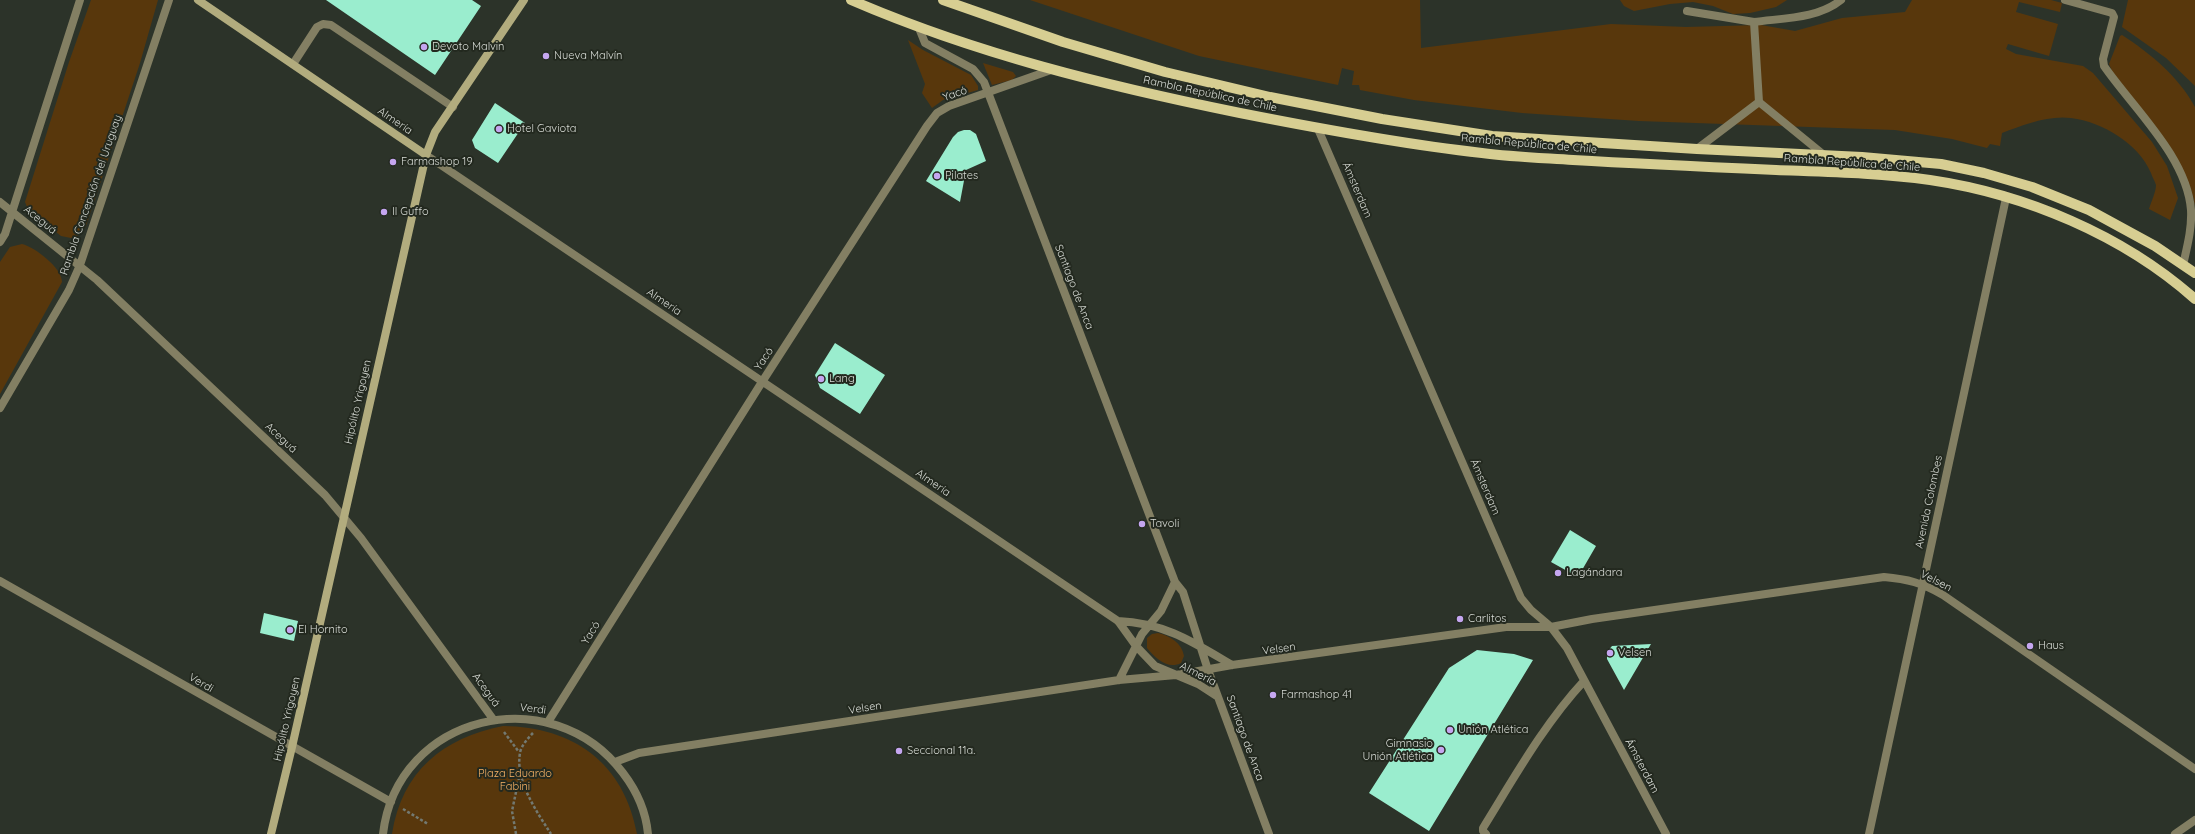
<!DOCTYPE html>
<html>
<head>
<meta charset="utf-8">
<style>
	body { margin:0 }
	canvas { display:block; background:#2c3329 }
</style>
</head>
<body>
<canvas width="2195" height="834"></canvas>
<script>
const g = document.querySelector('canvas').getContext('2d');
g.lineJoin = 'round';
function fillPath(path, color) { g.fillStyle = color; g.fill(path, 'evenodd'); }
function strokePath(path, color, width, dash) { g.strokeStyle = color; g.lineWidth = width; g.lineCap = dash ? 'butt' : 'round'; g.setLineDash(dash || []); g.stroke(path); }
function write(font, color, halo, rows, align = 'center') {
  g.font = font + ' Quicksand,sans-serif'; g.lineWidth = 4; g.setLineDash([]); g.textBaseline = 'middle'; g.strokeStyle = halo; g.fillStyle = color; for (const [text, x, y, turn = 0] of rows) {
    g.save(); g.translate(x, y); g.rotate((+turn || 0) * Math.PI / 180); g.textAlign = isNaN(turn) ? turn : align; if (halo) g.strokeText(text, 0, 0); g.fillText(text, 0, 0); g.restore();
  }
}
fillPath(new Path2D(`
	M91,0H158L140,63L86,226L79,235L71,238L61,236L28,209L25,202L69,62Z
	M1030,0H1420L1421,48L1611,24L1686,27L1761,25L1795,31L1842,18L1905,12L1912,0H2051L2062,3L2060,12L2019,2L2016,12L2058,24L2049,56L2008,44L2006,49L2016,54L2083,66L2093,73L2152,142L2167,166L2178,198L2170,220L2149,209C2151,202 2156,192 2156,185C2155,181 2152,177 2151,173C2139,144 2103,122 2071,118C2048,115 2023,125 2002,133L2000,146L1990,144L1987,148L1952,139L1895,130L1639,121L1522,113L1414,100L1360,90L1359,85H1352L1354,71L1342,68L1338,85L1199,56Z
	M1620,0H1787L1776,7L1750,13L1733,14L1713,6L1693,2L1670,4L1634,11L1624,6Z
	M2128,0H2195V86L2166,58L2122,27Z
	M2122,35C2150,53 2179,77 2195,107V206C2190,164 2139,108 2113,73L2109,64L2120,36Z
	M908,40L923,50L971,75L978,86V90L943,100L932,108L922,93L925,84Z
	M983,63L1013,72L1016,76L1012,80L992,85Z
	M22,244C35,247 62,268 62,282L0,394V262L10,247Z
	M1158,633C1170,636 1182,643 1184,656L1181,663C1168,670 1155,658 1147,648V638L1152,634Z
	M503,726C574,727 624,763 637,834H392C402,771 443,738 503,726Z`), '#58370c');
fillPath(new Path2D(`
	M326,0H472L481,6L435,75Z
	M495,103L525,123L498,163L475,148L472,140Z
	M964,130H970L976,134L986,161L966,170L960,202L926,181L953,137L958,132Z
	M835,343L885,375L860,414L820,388L815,375Z
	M1570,530L1596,546L1578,577L1551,562Z
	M264,613L298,621L294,641L260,633Z
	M1651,644L1624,690L1607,659V652L1612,646Z
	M1477,650L1514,654L1533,660L1429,831L1369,793L1449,668Z`), '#9aedce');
strokePath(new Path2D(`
	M504,732L519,752
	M533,733C528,738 521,746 520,753C515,781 537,812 551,834
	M403,809L428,824
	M516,834L512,811L520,773`), '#737971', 2.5, [3, 2]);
strokePath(new Path2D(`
	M2065,0L2112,13L2114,17L2103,59L2104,66C2133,108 2187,157 2191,210C2192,229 2187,247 2183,265
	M1687,11L1754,22
	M293,64L317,27L323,24L331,25L453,107
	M1697,149L1759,102
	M1824,155L1759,102L1754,22C1782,18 1818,19 1841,0`), '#837f63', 8);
strokePath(new Path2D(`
	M919,28L925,43L973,69L984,82L1175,582L1183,592L1208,670L1269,834
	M1318,129L1521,598L1531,610L1551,627L1567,648L1666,834
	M426,155L1118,621L1136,646L1155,666L1198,684L1218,697
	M0,202L97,280L325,495L361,538L493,719
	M0,242L5,234L80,0
	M0,408L69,290L80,265L169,0
	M0,581L391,802
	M1118,621C1165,623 1193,642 1232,665
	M1119,680L1142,634L1161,611L1175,582
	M548,722L762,382L927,126L937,113L949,106L1051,70
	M615,762L639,753L1119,680L1176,675L1232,665L1506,627H1551L1592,619L1884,577C1908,579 1922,583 1943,595L2195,769
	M383,834C397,714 552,678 623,773C636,790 646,812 648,834
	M1486,834L1483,831V828C1514,778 1544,724 1584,681
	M1869,834L2006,198
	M2175,834L2195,820`), '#837f63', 8);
strokePath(new Path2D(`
	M198,0L426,155
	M271,834L292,747L426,155L435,132L524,0`), '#b2ac7e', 8);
strokePath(new Path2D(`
	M851,0C976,54 1107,86 1240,113C1321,129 1401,144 1482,153C1512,157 1543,158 1573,160C1641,164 1708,167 1776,170C1827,172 1879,173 1930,180C2025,194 2123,235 2195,299
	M943,0L1063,42L1165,72L1270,97L1382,119L1492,136L1697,149L1862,157L1941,164L1984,173L2032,187L2089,210L2155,246L2195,273`), '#d7ce92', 10);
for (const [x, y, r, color] of [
	[424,47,4,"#c5a6f0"],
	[546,56,4,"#c5a6f0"],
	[499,129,4,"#c5a6f0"],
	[393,162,4,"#c5a6f0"],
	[937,176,4,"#c5a6f0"],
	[384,212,4,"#c5a6f0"],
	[821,379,4,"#c5a6f0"],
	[1142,524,4,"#c5a6f0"],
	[1558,573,4,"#c5a6f0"],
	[1460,619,4,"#c5a6f0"],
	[290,630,4,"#c5a6f0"],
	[2030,646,4,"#c5a6f0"],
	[1610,653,4,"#c5a6f0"],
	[1273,695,4,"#c5a6f0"],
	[1450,730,4,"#c5a6f0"],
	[1441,750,4,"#c5a6f0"],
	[899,751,4,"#c5a6f0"]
]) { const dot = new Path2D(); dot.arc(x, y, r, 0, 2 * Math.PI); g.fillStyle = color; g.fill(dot); strokePath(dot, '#23291f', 1.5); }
write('11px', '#d8dcd6', '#23291f', [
	["Devoto Malvin",432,47],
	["Nueva Malvín",554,56],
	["Hotel Gaviota",507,129],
	["Farmashop 19",401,162],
	["Pilates",945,176],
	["Il Guffo",392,212],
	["Lang",829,379],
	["Tavoli",1150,524],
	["Lagándara",1566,573],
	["Carlitos",1468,619],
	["El Hornito",298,630],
	["Haus",2038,646],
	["Velsen",1618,653],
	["Farmashop 41",1281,695],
	["Unión Atlética",1458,730],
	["Gimnasio",1433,744,"right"],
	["Unión Atlética",1433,757,"right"],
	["Seccional 11a.",907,751]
], 'left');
write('11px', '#d8dcd6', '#23291f', [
	["Yacó",955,94,-20],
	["Rambla República de Chile",1210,94,12],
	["Almería",395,121,34],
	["Rambla República de Chile",1529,144,5],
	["Rambla República de Chile",1852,163,4],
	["Ámsterdam",1357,190,67],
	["Rambla Concepción del Uruguay",91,195,-71],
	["Aceguá",40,220,39],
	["Santiago de Anca",1074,287,69],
	["Almería",664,302,34],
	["Yacó",764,359,-57],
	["Hipólito Yrigoyen",358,402,-77],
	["Aceguá",281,438,43],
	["Almería",933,483,34],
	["Ámsterdam",1485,487,67],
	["Avenida Colombes",1929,502,-78],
	["Velsen",1936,581,27],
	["Yacó",591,633,-58],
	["Velsen",1279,649,-8],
	["Almería",1198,674,27],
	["Verdi",201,683,30],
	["Aceguá",486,690,54],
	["Velsen",865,708,-9],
	["Verdi",533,709,7],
	["Hipólito Yrigoyen",287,719,-77],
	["Santiago de Anca",1245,738,70],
	["Ámsterdam",1642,766,62]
]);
write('11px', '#f7b266', '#23291f', [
	["Plaza Eduardo",515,774],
	["Fabini",515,787]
]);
</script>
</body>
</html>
